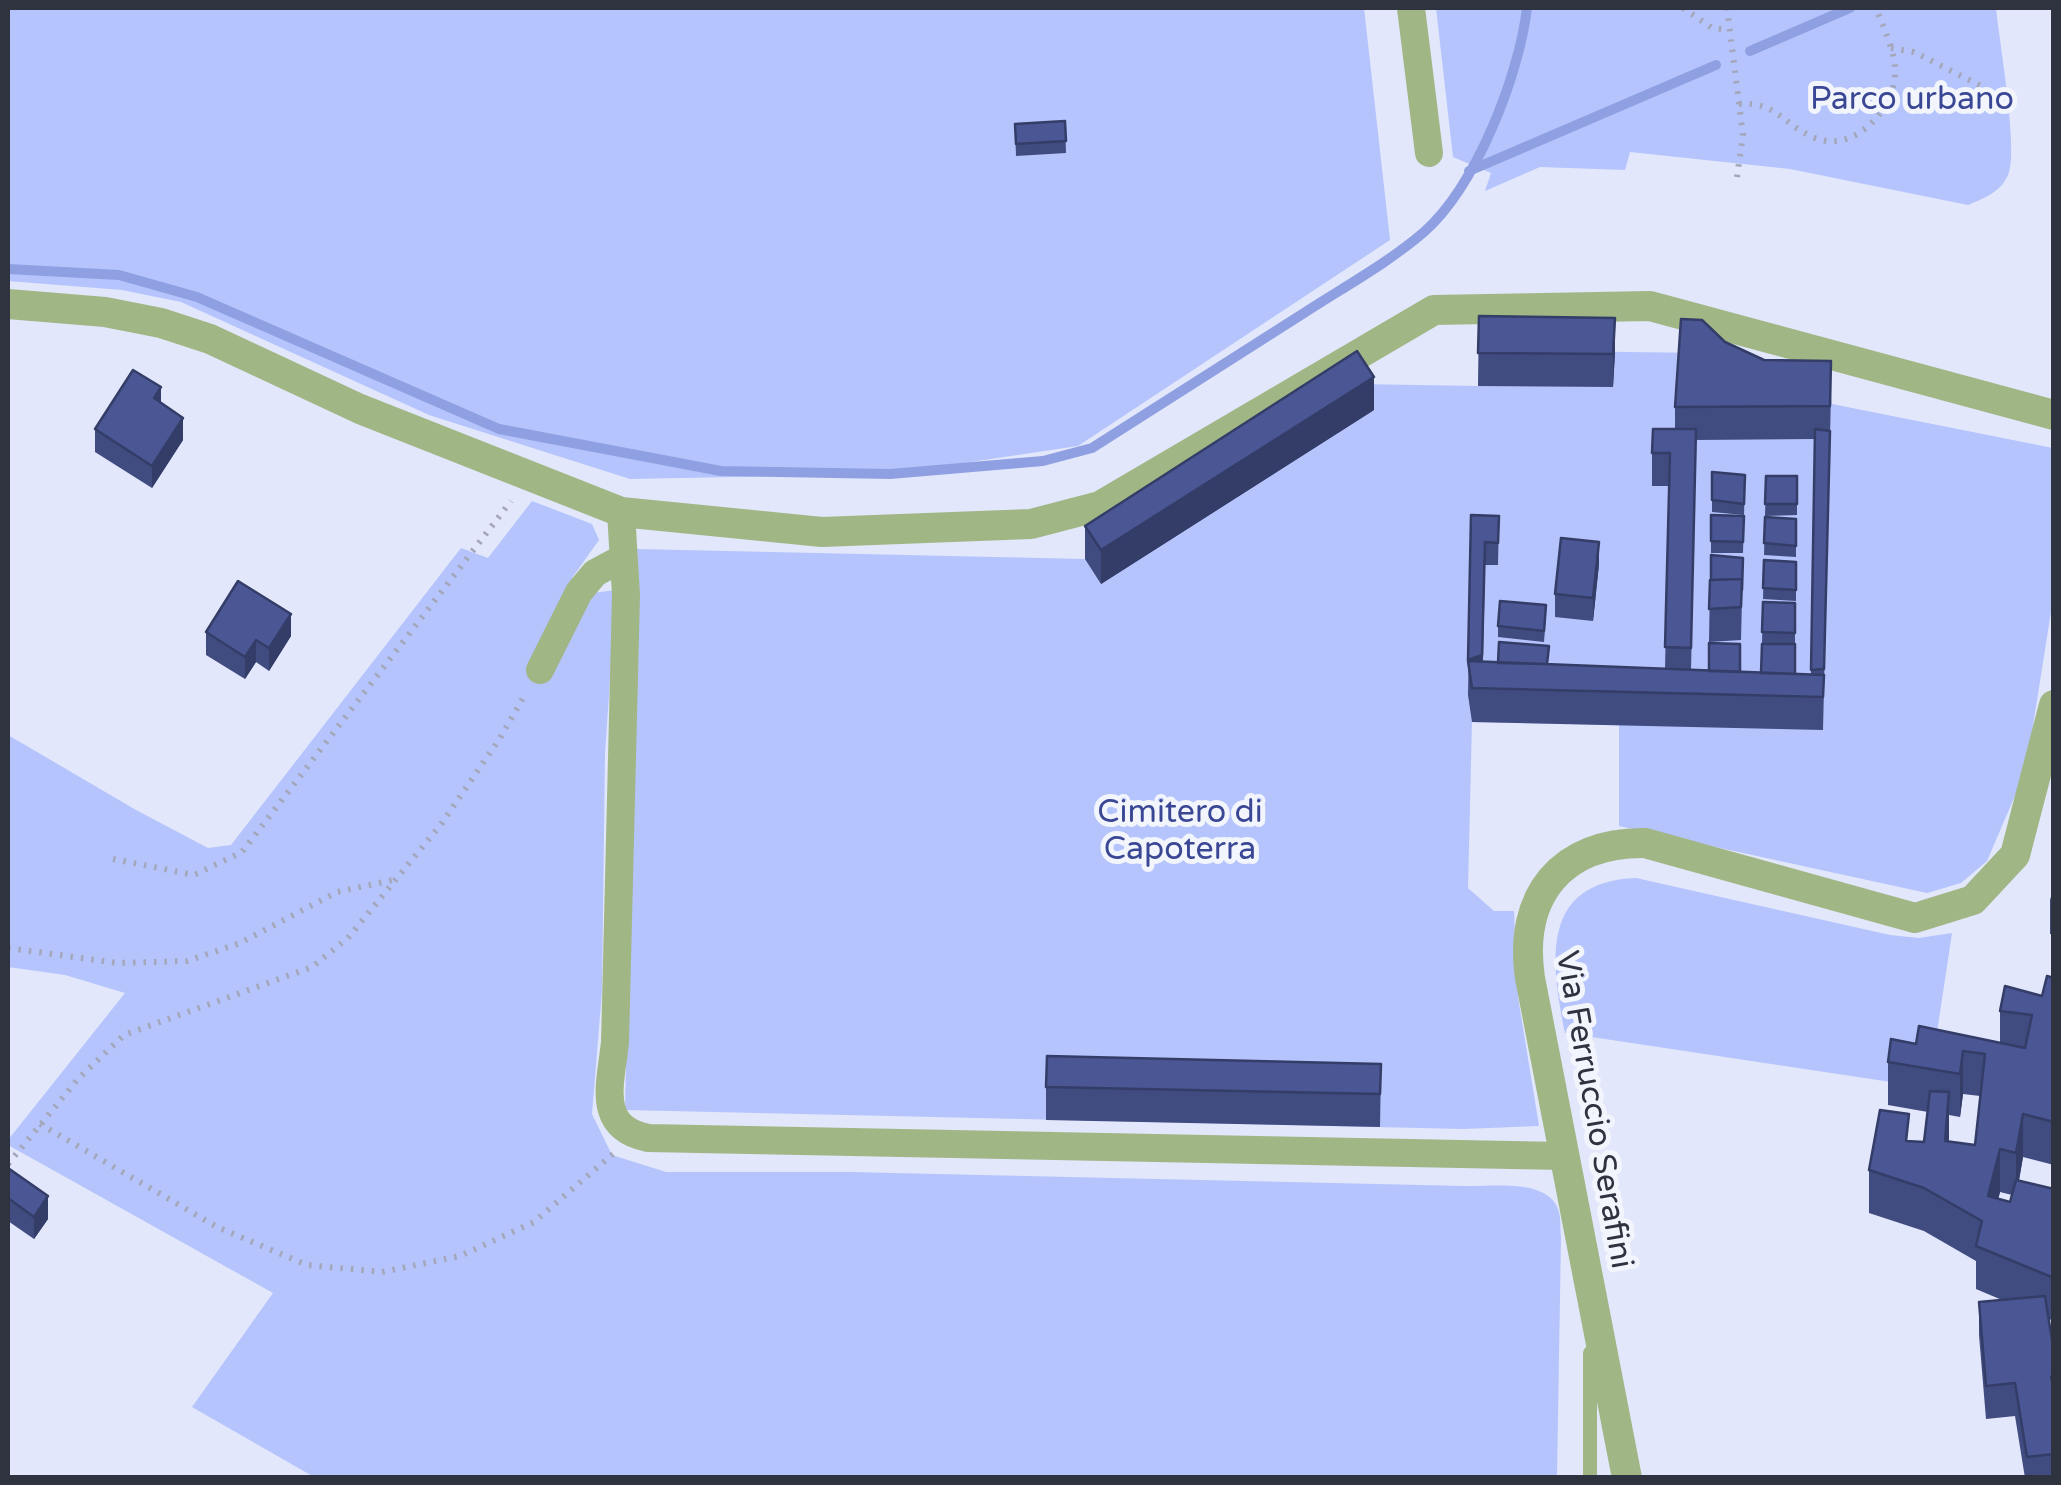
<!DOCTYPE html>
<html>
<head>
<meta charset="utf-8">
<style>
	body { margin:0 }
	#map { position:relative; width:2061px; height:1485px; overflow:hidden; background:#e2e7fb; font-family:"Varela Round",sans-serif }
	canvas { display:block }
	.frame { position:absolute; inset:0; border:10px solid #2f323f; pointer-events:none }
</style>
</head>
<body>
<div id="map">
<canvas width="2061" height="1485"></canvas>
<div class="frame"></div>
</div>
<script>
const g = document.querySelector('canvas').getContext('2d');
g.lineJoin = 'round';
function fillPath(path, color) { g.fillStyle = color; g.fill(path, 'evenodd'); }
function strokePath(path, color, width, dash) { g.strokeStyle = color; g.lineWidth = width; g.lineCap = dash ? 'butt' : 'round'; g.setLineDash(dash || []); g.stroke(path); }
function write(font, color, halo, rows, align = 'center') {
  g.font = font + ' "Varela Round",sans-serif'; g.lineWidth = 10; g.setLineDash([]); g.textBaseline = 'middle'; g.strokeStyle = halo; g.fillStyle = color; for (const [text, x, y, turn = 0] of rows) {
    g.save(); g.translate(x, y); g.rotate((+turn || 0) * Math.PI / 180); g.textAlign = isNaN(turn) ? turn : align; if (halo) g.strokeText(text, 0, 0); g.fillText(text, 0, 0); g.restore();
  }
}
fillPath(new Path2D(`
	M8,8H1364L1390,240L1078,446L890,474L630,479L429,415L181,302L122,290L8,281Z
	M1436,8H1996C1999,39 2018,148 2009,172C2003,191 1985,198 1968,205L1790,169L1630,152L1625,170L1540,167L1485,191L1491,173L1453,157Z
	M1479,350L1702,353L1764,393L1831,394L1832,404L2053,448V599L2026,770L1987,861L1961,883L1927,893L1619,826V725L1472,722L1468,888L1494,911H1514L1518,997L1539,1126L1463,1129L625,1110L637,549L1085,559L1357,384L1478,386Z
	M532,501L592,524L599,540L572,578L592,593L616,590L605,754L602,991L592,1114L612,1155L666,1172H850L1464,1186C1491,1187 1550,1177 1559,1212C1561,1220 1560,1229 1561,1237L1557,1477H314L192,1407L273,1293L8,1145V1140L125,993L65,975L8,967V735L136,810L208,848L231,845L461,548L488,558Z
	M1636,878L1890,935L1919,938L1952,933L1931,1072L1891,1082L1565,1033C1551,962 1539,882 1636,878Z`), '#b5c4fc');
strokePath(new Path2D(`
	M1750,51L1850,8
	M1469,171L1716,65
	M8,269L119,275L197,297L499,429L721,471L890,474L1043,461L1092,448C1163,403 1233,358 1304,313C1344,287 1388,263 1424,232C1476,186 1519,76 1527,8`), '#8fa0e2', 10);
strokePath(new Path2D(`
	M1683,8L1712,28L1729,30
	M1727,8L1743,135L1737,177
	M1891,48L1914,52L1983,87
	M1739,104C1777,101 1784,126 1815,138C1856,154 1898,106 1895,67C1893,47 1883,26 1876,8
	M113,859L194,875L242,852L511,501
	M8,948L118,963L187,961L240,943L337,892L393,880
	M40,1124L217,1227L307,1265L382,1272L460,1256L534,1222L614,1153
	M8,1164L78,1079L124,1035L312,967L348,938L442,823L500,738L526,693`), '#a3a7b9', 6, [2.5, 8]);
strokePath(new Path2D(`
	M1590,1478V1353`), '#a1b685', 14);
strokePath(new Path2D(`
	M1411,8L1429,153
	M621,512L626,595L615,1042C611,1083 595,1127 648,1138L1562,1156
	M540,670L579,592L595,573L623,558`), '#a1b685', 28);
strokePath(new Path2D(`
	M8,304L105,312L161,323L210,339L360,409L621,512L822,532L1031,524L1100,506L1434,310L1650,306L2054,415
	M1627,1478L1530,978C1518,896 1561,842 1645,843L1915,918L1973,900L2015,855L2054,705`), '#a1b685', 30);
fillPath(new Path2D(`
	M1065,121L1066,153L1016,156L1015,124Z
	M1479,316L1615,352L1613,387L1478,386Z
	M1725,342L1831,394L1823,730L1472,722L1468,695L1471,515L1499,516L1498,565H1485L1483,662L1665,669L1669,486H1652V453L1675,429V407ZM1815,439L1811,675L1691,670L1696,440Z
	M161,403L183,440L152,488L95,452V429Z
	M1374,410L1101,584L1085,559V526Z
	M1712,472L1745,475L1744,515L1712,512Z
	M1766,476H1797V515L1765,516Z
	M1711,515L1744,516L1743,553H1711Z
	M1765,517L1796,519V557L1764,555Z
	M1743,558L1741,640L1709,642L1710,580Z
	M1764,560L1796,562V601L1763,599Z
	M1599,564L1593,621L1555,617V594Z
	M1763,602L1795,603V644L1762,643Z
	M1546,616L1544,642L1498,637V626Z
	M206,632L291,636L269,671L256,662L245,679L206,655Z
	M2054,886V934H2050V900Z
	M2054,978V1165L2023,1157L2019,1181L2054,1189V1321L2049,1319L2052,1340L2054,1339V1478H2025L2015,1416L1986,1419L1979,1335V1302L2002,1300L1976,1289V1261L1924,1231L1869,1213V1170L1909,1141L1924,1142L1928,1112L1888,1105V1062L1916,1044L2000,1043V1011L2042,996ZM1963,1094L1980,1096L1975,1145L1949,1142V1115L1960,1117ZM2000,1192L2012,1195L2010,1202L1998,1199Z
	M1381,1064L1380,1127L1046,1120V1087Z
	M8,1168L48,1219L34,1239L8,1221Z`), '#404b7f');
fillPath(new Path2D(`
	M1615,318V352L1613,387V354Z
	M1374,377V410L1101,584V550Z
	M161,387V410L154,398Z
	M183,418V440L152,488V466Z
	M1485,542L1482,678L1471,681L1468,660Z
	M1599,542V564L1593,621V598Z
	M291,614V636L269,671V648Z
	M256,640V662L245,679V657Z
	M1963,1051V1094L1960,1117V1074Z
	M1949,1092V1135L1945,1185V1141Z
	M2023,1114V1157L2016,1196V1153Z
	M2000,1149V1192L1988,1240V1196Z
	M48,1196V1219L34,1239V1217Z`), '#343d68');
const building = new Path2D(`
	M1065,121L1066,141L1016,144L1015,124Z
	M1479,316L1615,318L1613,354L1478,353Z
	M1681,319L1702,320L1725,342L1764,360L1831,361L1830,406L1675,407Z
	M1357,351L1374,377L1101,550L1085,526Z
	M133,370L161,387L154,398L183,418L152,466L95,429Z
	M1653,429H1696L1691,648L1665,647L1670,453H1652Z
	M1815,429L1830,431L1824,669L1811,670Z
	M1712,472L1745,475L1744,504L1712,500Z
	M1766,476H1797V504H1765Z
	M1471,515L1499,516L1498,543L1485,542L1482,655L1468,660Z
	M1711,515L1744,516L1743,542L1711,541Z
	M1765,517L1796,519V546L1764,543Z
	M1561,538L1599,542L1593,598L1555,594Z
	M1711,555L1743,558L1742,590V579L1711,580Z
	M1764,560L1796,562V590L1763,588Z
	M1742,579L1741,607L1709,609L1710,580Z
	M238,581L291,614L269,648L256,640L245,657L206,632Z
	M1500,601L1546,605L1544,631L1498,626Z
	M1763,602L1795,603V633L1762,632Z
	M1499,642L1549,646L1547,664L1498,663Z
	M1709,643L1740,644V672L1709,671Z
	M1762,644H1795V674L1761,673Z
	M1468,661L1824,675L1823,697L1472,688Z
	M2047,976L2054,978V1122L2023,1114L2016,1153L2000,1149L1988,1196L2010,1202L2016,1180L2054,1189V1278L1976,1246L1982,1221L1924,1188L1869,1170L1880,1110L1909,1114L1906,1141L1924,1142L1930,1091L1949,1092L1945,1141L1975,1145L1985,1054L1963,1051L1960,1074L1888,1062L1891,1039L1916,1044L1919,1026L2025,1048L2032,1015L2000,1011L2005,986L2042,996Z
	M1047,1056L1381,1064L1380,1094L1046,1087Z
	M8,1168L48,1196L34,1217L8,1198Z
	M2045,1296L2052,1340L2054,1339V1376L2051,1377L2054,1388V1454L2027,1457L2015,1383L1986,1386L1979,1302Z`);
fillPath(building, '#4a5794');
strokePath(building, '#343d68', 2.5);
write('32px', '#3a4795', '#f3f5fc', [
	["Parco urbano",1912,101],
	["Cimitero di",1180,814],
	["Capoterra",1180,851]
]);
write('32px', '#2f323f', '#f3f5fc', [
	["Via Ferruccio Serafini",1593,1110,80]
]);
</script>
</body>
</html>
